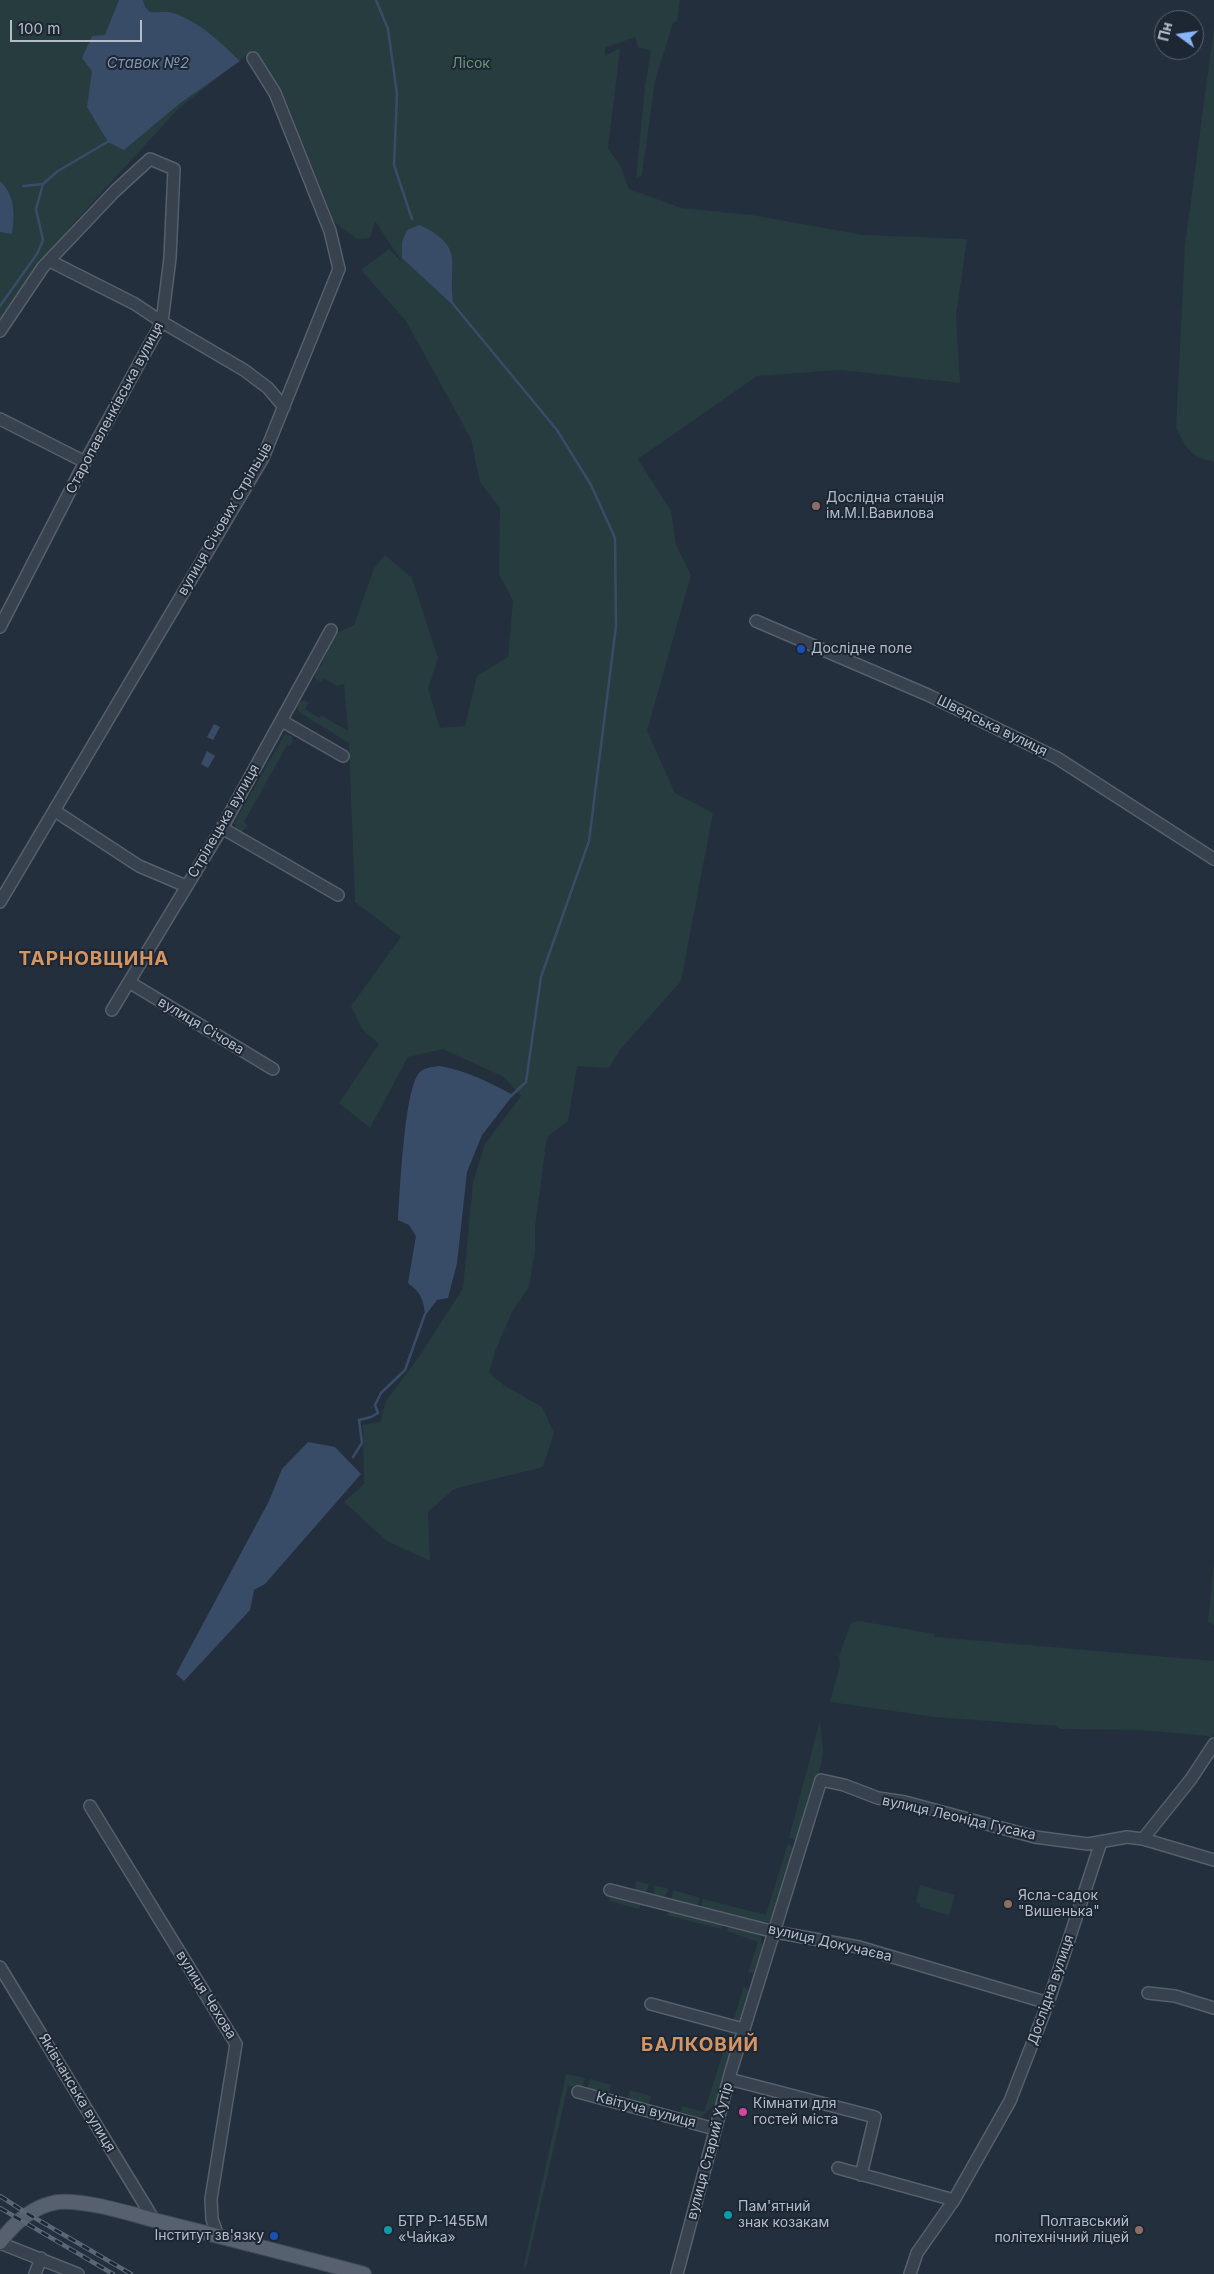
<!DOCTYPE html>
<html>
<head>
<meta charset="utf-8">
<style>
	body { margin:0 }
	#map { position:relative; width:1214px; height:2274px; overflow:hidden; background:#242f3e; font-family:Inter,sans-serif }
	canvas { display:block }
	.north { position:absolute; left:1154px; top:10px; width:50px; height:50px; box-sizing:border-box; background:#1d2633; border:1px solid #59626f; border-radius:50%; rotate:284deg; font-size:14px; font-weight:700; line-height:20px; text-align:center; color:#b4bcc9 }
	.north::after { content:''; display:block; margin:auto; width:18px; height:22px; background:#8ab4f8; clip-path:polygon(50% 0,100% 100%,50% 72%,0 100%) }
	.scale { position:absolute; left:10px; top:20px; width:132px; height:22px; box-sizing:border-box; border:2px solid #b4bcc9; border-top:0; padding-left:6px; font-size:15px; line-height:18px; white-space:nowrap; color:#b4bcc9; -webkit-text-stroke:4px #1d2633; paint-order:stroke }
</style>
</head>
<body>
<div id="map">
<canvas width="1214" height="2274"></canvas>
<div class="north">Пн</div>
<div class="scale">100 m</div>
</div>
<script>
const g = document.querySelector('canvas').getContext('2d');
g.lineJoin = 'round';
function fillPath(path, color) { g.fillStyle = color; g.fill(path, 'evenodd'); }
function strokePath(path, color, width, dash) { g.strokeStyle = color; g.lineWidth = width; g.lineCap = dash ? 'butt' : 'round'; g.setLineDash(dash || []); g.stroke(path); }
function write(font, color, halo, rows, align = 'center') {
  g.font = font + ' Inter,sans-serif'; g.lineWidth = 4; g.setLineDash([]); g.textBaseline = 'middle'; g.strokeStyle = halo; g.fillStyle = color; for (const [text, x, y, turn = 0] of rows) {
    g.save(); g.translate(x, y); g.rotate((+turn || 0) * Math.PI / 180); g.textAlign = isNaN(turn) ? turn : align; if (halo) g.strokeText(text, 0, 0); g.fillText(text, 0, 0); g.restore();
  }
}
fillPath(new Path2D(`
	M0,0H680L677,21L673,23L655,81L642,175L636,178L645,86L651,51L638,47L635,37L605,48V56L620,48L608,149L620,165L629,189L681,208L752,215L863,235L967,239L956,316L960,383L841,370L757,376L638,459L671,511L676,545L691,575L647,731L675,793L713,813L681,981L619,1051L609,1068L577,1066L568,1121L547,1137L535,1227V1251L529,1287L513,1310L495,1351L489,1373L505,1386L542,1407L554,1433L543,1467L454,1489L428,1512L430,1561L387,1541L344,1502L364,1484L363,1425L380,1422L386,1401L421,1354L463,1288L473,1182L485,1144L521,1096L504,1077L443,1049L408,1057L370,1128L339,1103L379,1044L362,1029L351,1006L401,937L355,902L349,743L299,712L297,706L300,702L305,700L309,703L305,709L319,718L321,715L348,731L344,684L337,686L323,678L321,682L315,678L314,671L321,666L328,650L331,630L336,633L354,625L374,568L385,555L412,578L438,658L428,689L440,728L465,726L477,676L508,657L513,601L499,574L500,508L480,482L471,439L406,321L361,270L389,249L403,263L375,221L370,238L357,239L334,222L282,91L253,50L178,109L72,225L0,325Z
	M1214,27V462C1189,456 1187,449 1176,428L1185,246Z
	M285,734L291,736L293,741L290,746L287,745L244,822L248,825L242,832L237,831L234,823Z
	M1214,1563V1625L1208,1622Z
	M859,1621L935,1634V1637L1214,1661V1732L1212,1738L1208,1736L1140,1730L1060,1729L1057,1726L935,1717L830,1702L840,1665L839,1656L851,1623Z
	M820,1720L823,1752L821,1766L796,1840L789,1838Z
	M788,1843L794,1849L772,1919L768,1923L761,1924L700,1909L703,1899L766,1915Z
	M636,1881L649,1884L646,1894L635,1890Z
	M654,1885L669,1889L664,1898L654,1896Z
	M920,1885L955,1895L949,1915L920,1907V1904L916,1902Z
	M673,1890L700,1898L697,1908L671,1901Z
	M610,1893L642,1901L639,1909L609,1901Z
	M674,1909L723,1923L721,1929L666,1915Z
	M729,1925L752,1932L761,1937L762,1948L754,1972L748,1973L758,1942L727,1931Z
	M744,1986L749,1991L738,2024L733,2022Z
	M729,2034L736,2035L716,2103L699,2119L680,2114L682,2106L704,2112Z
	M566,2074L585,2078L582,2088L568,2086L527,2264L523,2269Z
	M590,2079L611,2085L608,2095L587,2089Z
	M630,2090L651,2096L648,2105L628,2100Z`), '#263c3f');
fillPath(new Path2D(`
	M119,0H143L145,7L150,12C157,13 167,11 173,13C200,22 220,42 240,61L179,104L124,150L108,142L87,107L92,71L82,58L92,36L105,35Z
	M0,181C15,195 15,215 12,234L0,232Z
	M420,225C468,248 446,265 454,306L402,258V242L407,230Z
	M214,724L220,727L213,740L207,737Z
	M207,751L215,756L208,768L201,764Z
	M440,1066C467,1071 489,1082 513,1095L482,1135L467,1172L457,1263L448,1298L437,1300L425,1316C424,1301 421,1292 408,1283L416,1236L409,1225L398,1220C400,1193 404,1091 419,1073C425,1067 432,1067 440,1066Z
	M308,1442L335,1447L361,1474L265,1584L254,1590L250,1610L184,1681L176,1674L269,1501L282,1469Z`), '#394c67');
strokePath(new Path2D(`
	M376,0L388,29L397,94L394,165L412,219
	M23,186L43,184
	M453,304L557,430L591,485L615,538L616,626L589,841L541,977L526,1082L511,1096
	M0,306L37,254L43,240L36,209L43,184L58,171L109,141
	M353,1457L362,1443L359,1420L371,1417L378,1413L375,1405L381,1393L405,1370L425,1314`), '#394c67', 2.5);
const minor = new Path2D(`
	M50,261L135,304L162,322L244,370L268,388L284,407
	M0,331L43,267L115,191L150,159L174,169L170,258L162,322L85,462L0,627
	M0,419L85,462
	M756,621L928,695L1057,758L1214,859
	M282,721L343,756
	M55,811L139,866L186,886
	M222,828L338,895
	M0,902L263,458L339,269L330,231L275,93L253,58
	M129,982L273,1069
	M112,1010L222,828L331,630
	M90,1806L236,2044L211,2199L212,2219L218,2236
	M1143,1839L1214,1860
	M610,1890L775,1932L859,1947L1048,2003
	M0,1967L154,2220
	M1148,1993L1175,1996L1214,2008
	M651,2004L743,2029
	M729,2079L875,2117L861,2175
	M578,2092L715,2129
	M838,2168L954,2200
	M0,2243L78,2274
	M35,2274L41,2258
	M677,2274L731,2071L821,1780L844,1785L878,1798L905,1802L1035,1837L1088,1844L1127,1837L1143,1839L1191,1779L1214,1744
	M910,2274L917,2253L954,2200L1010,2101L1048,2003L1101,1842`);
const major = new Path2D(`
	M0,2242C14,2223 33,2206 58,2202C85,2199 134,2215 162,2222C229,2239 297,2256 364,2274`);
strokePath(minor, '#565f6c', 14);
strokePath(major, '#414a57', 16);
strokePath(minor, '#38414e', 11);
strokePath(major, '#56606e', 14);
const rail = new Path2D(`
	M0,2196L28,2214L131,2274
	M0,2208L113,2274`);
strokePath(rail, '#5a6575', 4.5);
strokePath(rail, '#1d2633', 2.5, [8]);
for (const [x, y, r, color] of [
	[816,506,5,"#8d6e63"],
	[801,649,5,"#1a4fb4"],
	[1008,1904,5,"#8d6e63"],
	[743,2112,5,"#d1479c"],
	[728,2215,5,"#0f9aa8"],
	[388,2230,5,"#0f9aa8"],
	[1139,2230,5,"#8d6e63"],
	[274,2236,5,"#1a4fb4"]
]) { const dot = new Path2D(); dot.arc(x, y, r, 0, 2 * Math.PI); g.fillStyle = color; g.fill(dot); strokePath(dot, '#1d2633', 2); }
write('14px', '#6b9a76', '#1d2633', [
	["Лісок",471,64]
]);
write('14px', '#b4bcc9', '#1d2633', [
	["Старопавленківська вулиця",115,408,-62],
	["вулиця Січових Стрільців",225,519,-60],
	["Шведська вулиця",992,726,26],
	["Стрілецька вулиця",224,821,-60],
	["вулиця Січова",201,1026,31],
	["вулиця Леоніда Гусака",959,1818,13],
	["вулиця Докучаєва",830,1943,13],
	["Дослідна вулиця",1051,1990,-71],
	["вулиця Чехова",206,1995,58],
	["Яківчанська вулиця",77,2093,59],
	["Квітуча вулиця",646,2110,15],
	["вулиця Старий Хутір",710,2151,-75]
]);
write('14px', '#b4bcc9', '#1d2633', [
	["Дослідна станція",826,498],
	["ім.М.І.Вавилова",826,514],
	["Дослідне поле",811,649],
	["Ясла-садок",1018,1896],
	["\"Вишенька\"",1018,1912],
	["Кімнати для",753,2104],
	["гостей міста",753,2120],
	["Пам'ятний",738,2207],
	["знак козакам",738,2223],
	["БТР Р-145БМ",398,2222],
	["«Чайка»",398,2238],
	["Полтавський",1129,2222,"right"],
	["політехнічний ліцей",1129,2238,"right"],
	["Інститут зв'язку",264,2236,"right"]
], 'left');
write('italic 15px', '#7c92b1', '#1d2633', [
	["Ставок №2",148,63]
]);
g.letterSpacing = '1px';
write('bold 19px', '#d59563', '#1d2633', [
	["ТАРНОВЩИНА",94,959],
	["БАЛКОВИЙ",700,2045]
]);
g.letterSpacing = '0px';
</script>
</body>
</html>
